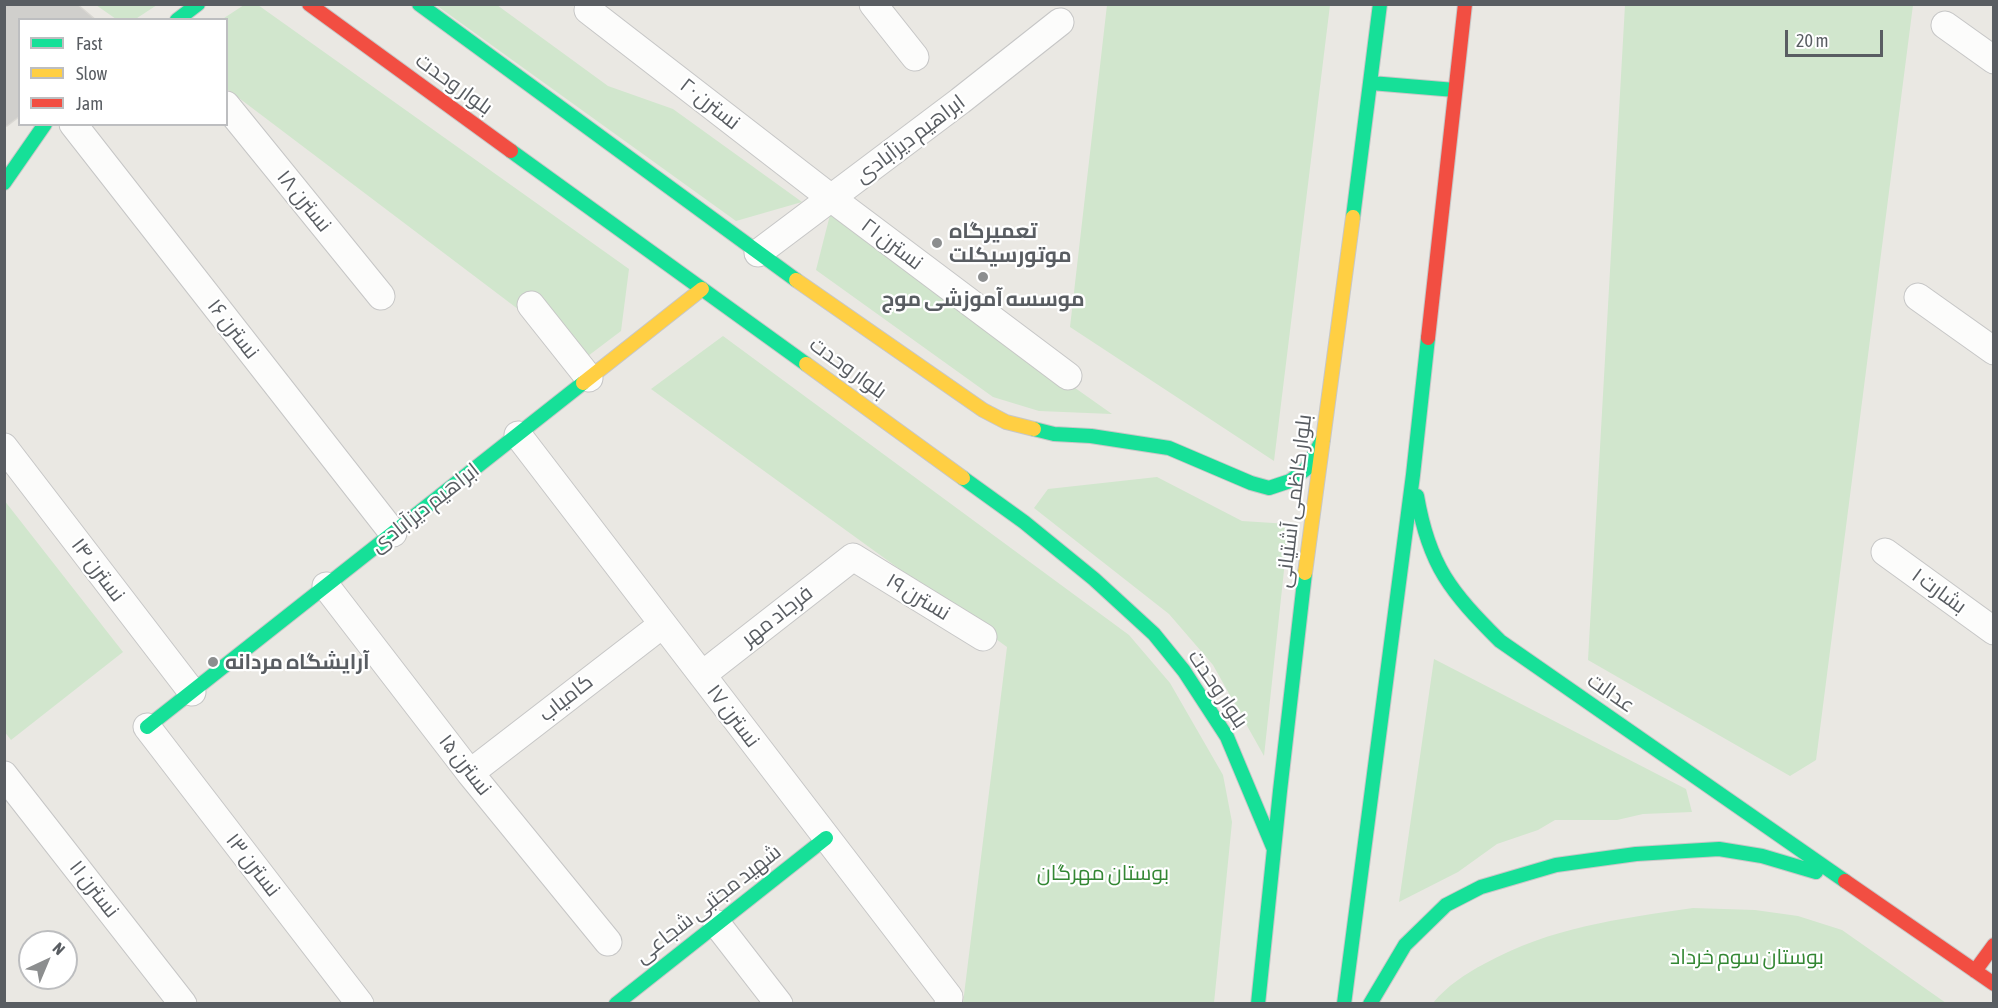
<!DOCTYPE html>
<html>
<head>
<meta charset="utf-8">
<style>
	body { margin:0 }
	#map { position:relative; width:1998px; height:1008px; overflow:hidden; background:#eae8e3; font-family:"Asap Condensed",sans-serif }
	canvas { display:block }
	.frame { position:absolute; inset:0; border:6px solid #595d62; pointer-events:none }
	.legend { position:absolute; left:18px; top:18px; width:210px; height:108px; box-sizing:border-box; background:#fff; border:2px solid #bdbec0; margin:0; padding:8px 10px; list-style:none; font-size:18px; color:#595d62 }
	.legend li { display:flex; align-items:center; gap:12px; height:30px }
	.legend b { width:30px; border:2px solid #bdbec0 }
	.north { position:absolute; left:18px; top:930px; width:60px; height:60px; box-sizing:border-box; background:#fff; border:2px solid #bdbec0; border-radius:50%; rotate:44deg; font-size:16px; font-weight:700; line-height:24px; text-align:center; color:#595d62 }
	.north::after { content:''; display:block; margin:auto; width:21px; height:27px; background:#8c8e8f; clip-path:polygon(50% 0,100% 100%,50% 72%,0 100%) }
	.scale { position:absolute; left:1785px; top:30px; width:98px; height:27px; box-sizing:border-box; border:3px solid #595d62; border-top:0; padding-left:8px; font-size:18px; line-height:21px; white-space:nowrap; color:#595d62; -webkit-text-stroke:4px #fff; paint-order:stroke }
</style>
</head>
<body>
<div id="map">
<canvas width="1998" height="1008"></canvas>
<div class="frame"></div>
<ul class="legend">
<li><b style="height:8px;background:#16e098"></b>Fast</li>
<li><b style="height:8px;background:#ffcf43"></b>Slow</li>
<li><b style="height:8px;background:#f24e42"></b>Jam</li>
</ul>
<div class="north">N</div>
<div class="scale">20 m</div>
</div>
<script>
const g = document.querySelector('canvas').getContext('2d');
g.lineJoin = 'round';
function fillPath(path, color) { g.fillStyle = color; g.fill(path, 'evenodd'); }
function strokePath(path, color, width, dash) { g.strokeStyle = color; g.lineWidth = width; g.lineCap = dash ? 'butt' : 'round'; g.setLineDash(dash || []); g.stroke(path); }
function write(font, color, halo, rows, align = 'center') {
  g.font = font + ' "Asap Condensed",Cairo,sans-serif'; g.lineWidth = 4.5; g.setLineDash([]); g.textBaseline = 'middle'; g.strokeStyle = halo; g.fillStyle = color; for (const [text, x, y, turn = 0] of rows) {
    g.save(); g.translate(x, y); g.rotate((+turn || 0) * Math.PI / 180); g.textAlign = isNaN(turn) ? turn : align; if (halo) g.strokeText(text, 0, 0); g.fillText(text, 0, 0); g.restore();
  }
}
fillPath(new Path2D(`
	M96,5H157L134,20L116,19Z
	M244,5H258L629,269L621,331L584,359L227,89L226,20H221Z
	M436,5H497L608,86L673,109L802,202L736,221Z
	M1107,5H1330L1274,461L1070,327Z
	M1625,5H1913L1816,760L1790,776L1588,660Z
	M830,215L1112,414L1039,411L993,397L816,270Z
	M723,336L1129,635L1170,683L1223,775L1232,822L1214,1003H963L1007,647L651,389Z
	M1157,477L1242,521L1289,524L1264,756L1213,665L1169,614L1034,508L1048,489Z
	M4,500L123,652L11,740L4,731Z
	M1434,659L1686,789L1692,812L1643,814L1617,820H1555L1538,830L1497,844L1458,872L1399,902Z
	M1693,908L1755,910L1798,916L1842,930L1946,1003H1433C1447,986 1465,974 1484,964C1551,927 1618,919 1693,908Z`), '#d1e6cd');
const building = new Path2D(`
	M4,4H77L96,20H20V116L7,126H4Z`);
fillPath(building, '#d0cfcc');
strokePath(building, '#d9d7d2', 1.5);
const street = new Path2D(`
	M873,4L915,57
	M588,10L831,198L1068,376
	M1945,25L1994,60
	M226,105L381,296
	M73,124L393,533
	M758,253L960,101L1060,22
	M1918,297L1994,351
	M531,305L589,378
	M518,435L949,997L948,1004
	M4,447L192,692
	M1885,552L1994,631
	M326,586L470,773L608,942
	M702,675L853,557L983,637
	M147,727L360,1004
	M470,773L663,624
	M4,775L183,1004
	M717,924L779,1004`);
const fast = new Path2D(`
	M419,4L796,280
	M177,20L198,4
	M1371,83L1455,90
	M511,151L806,364
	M4,183L45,124
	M1353,217L1380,4
	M1034,429L1054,434L1091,436L1169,448L1251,483L1269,488L1290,481L1306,469L1323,439
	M963,478L1024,522L1094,579L1154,634L1184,671L1227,737L1273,847
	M1417,496C1429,566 1451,592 1500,641L1845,881
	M147,727L583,383
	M616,1004L826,838
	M1258,1004L1280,791L1305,573
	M1344,1004L1413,475L1428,338
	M1370,1004L1405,945L1446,905L1481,887L1556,865L1636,854L1719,849L1762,856L1816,872`);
const slow = new Path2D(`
	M796,280L983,410L1006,422L1034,429
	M806,364L963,478
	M583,383L702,289
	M1305,573L1353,217`);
const jam = new Path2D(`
	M309,4L511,151
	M1428,338L1465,4
	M1845,881L1994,984
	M1975,971L1994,945`);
strokePath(street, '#c6c6c6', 29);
strokePath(fast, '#c7c7c7', 16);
strokePath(slow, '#c7c7c7', 16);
strokePath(jam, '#c7c7c7', 16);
strokePath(street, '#fcfcfb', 27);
strokePath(fast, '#16e098', 14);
strokePath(slow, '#ffcf43', 14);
strokePath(jam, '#f24e42', 14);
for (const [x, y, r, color] of [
	[937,243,6,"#8c8e8f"],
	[983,277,6,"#8c8e8f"],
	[213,662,6,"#8c8e8f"]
]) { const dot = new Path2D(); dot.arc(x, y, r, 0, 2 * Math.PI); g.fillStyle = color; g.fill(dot); strokePath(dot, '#fff', 2); }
write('21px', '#595d62', '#fff', [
	["بلوار وحدت",454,84,36],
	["نسترن ۲۰",710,104,38],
	["ابراهیم دیزآبادی",910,139,-37],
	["نسترن ۱۸",304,201,51],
	["نسترن ۲۱",892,244,37],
	["نسترن ۱۶",233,329,52],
	["بلوار وحدت",848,368,36],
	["بلوار کاظمی آشتیانی",1294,501,-83],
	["ابراهیم دیزآبادی",425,508,-38],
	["نسترن ۱۴",98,570,53],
	["بشارت ۱",1939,591,36],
	["نسترن ۱۹",918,597,31],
	["فرجاد مهر",777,616,-38],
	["بلوار وحدت",1218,689,56],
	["عدالت",1611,693,35],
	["کامیاب",566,698,-38],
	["نسترن ۱۷",733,716,53],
	["نسترن ۱۵",465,765,52],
	["نسترن ۱۳",253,865,52],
	["نسترن ۱۱",94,889,52],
	["شهید مجتبی شجاعی",708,904,-38]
]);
write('bold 21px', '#595d62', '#fff', [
	["تعمیرگاه",949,231],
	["موتورسیکلت",949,255],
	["موسسه آموزشی موج",983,299,"center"],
	["آرایشگاه مردانه",225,662]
], 'left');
write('21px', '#338733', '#fff', [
	["بوستان مهرگان",1103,873],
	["بوستان سوم خرداد",1747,957]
]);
</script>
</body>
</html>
